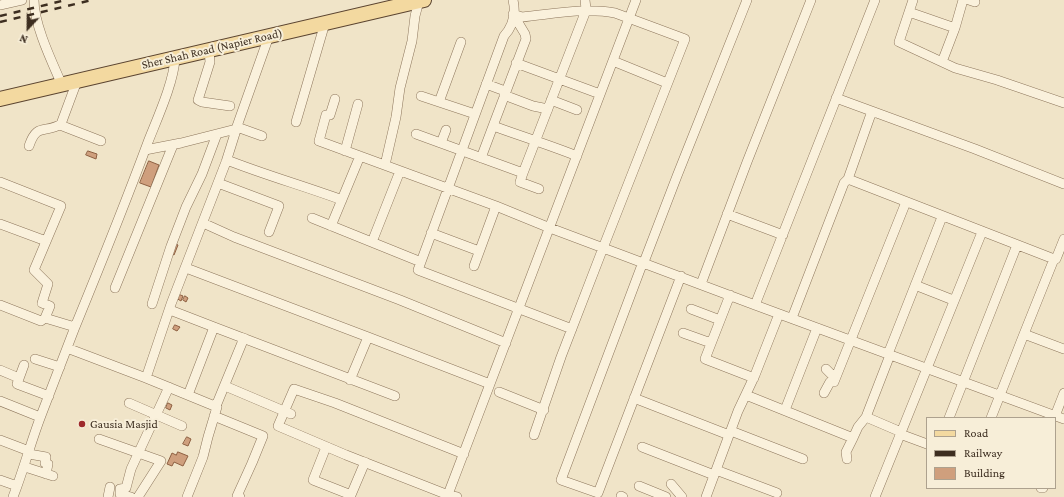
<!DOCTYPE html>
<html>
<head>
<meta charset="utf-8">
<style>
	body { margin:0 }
	#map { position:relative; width:1064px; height:497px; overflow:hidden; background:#f0e4c8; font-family:"Crimson Pro",serif }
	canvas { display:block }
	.legend { position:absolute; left:926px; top:417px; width:130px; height:72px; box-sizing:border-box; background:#f7eed8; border:1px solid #ada18e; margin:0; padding:5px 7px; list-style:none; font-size:12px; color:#3d2e20 }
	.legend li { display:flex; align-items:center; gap:8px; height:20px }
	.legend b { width:20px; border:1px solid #ada18e }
	.north { position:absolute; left:8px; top:8px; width:40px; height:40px; -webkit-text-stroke:3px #f7eed8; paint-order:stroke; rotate:202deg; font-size:11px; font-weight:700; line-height:16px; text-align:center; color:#3d2e20 }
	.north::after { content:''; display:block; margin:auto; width:14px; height:18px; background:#3d2e20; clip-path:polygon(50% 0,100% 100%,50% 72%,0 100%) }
</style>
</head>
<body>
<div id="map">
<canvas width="1064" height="497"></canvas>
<ul class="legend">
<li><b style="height:5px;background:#f3d9a0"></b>Road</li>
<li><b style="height:5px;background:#3d2e20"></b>Railway</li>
<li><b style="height:11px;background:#cf9f7d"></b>Building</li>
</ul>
<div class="north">N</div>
</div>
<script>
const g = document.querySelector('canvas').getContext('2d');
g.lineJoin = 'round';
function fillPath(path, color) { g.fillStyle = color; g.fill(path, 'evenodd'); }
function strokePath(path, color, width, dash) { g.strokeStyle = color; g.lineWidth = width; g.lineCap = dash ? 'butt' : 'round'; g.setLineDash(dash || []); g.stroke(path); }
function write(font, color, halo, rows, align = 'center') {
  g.font = font + ' "Crimson Pro",serif'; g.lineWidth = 4; g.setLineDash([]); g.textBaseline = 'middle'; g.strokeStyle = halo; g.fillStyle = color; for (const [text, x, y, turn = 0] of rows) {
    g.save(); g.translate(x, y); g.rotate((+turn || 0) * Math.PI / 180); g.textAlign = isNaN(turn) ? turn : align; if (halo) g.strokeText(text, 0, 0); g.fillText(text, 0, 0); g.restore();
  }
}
const building = new Path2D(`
	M88,151L97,154L96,159L86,155Z
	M149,161L159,165L151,187L140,183Z
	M174,243L178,245L174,255L170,253Z
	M178,294L183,296L181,301L176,298Z
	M185,296L188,298L186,302L183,300Z
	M175,325L180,327L177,331L173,329Z
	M168,403L172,405L170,410L166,408Z
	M187,437L191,439L188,446L183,444Z
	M178,452L188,456L183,466L174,462L172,466L167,464L172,453L176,455Z`);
fillPath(building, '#cf9f7d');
strokePath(building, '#8d5f41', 1);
const street = new Path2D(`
	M34,0C34,25 52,62 62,85
	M513,0C516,13 513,26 504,36L418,270L572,329
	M875,0L755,305L1064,419
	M913,0L899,42L955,68L997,80L1064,103
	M969,0L975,2
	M0,5L22,0
	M909,12L955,28
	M513,14L522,17C553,14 585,7 615,13L685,39L603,248L561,357L534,435
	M209,50L210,62L198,100L202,102L230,106
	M613,61L667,83
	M942,62L955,28L963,0
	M516,63L600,94
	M486,84L505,91
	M504,95L533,106L548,109
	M421,96L475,114
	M836,98L975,149L1064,184
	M335,99L330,115H326L319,141L496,206L474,266
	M551,100L577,110
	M439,102L461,42
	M296,122L325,23
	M60,125L101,141
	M493,126L526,39L525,34L513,14
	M416,134L523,173L520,182L539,189
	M441,143L446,130
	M29,146C37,122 45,134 61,124L77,81
	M145,150L181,143L236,129L269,36
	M345,151L358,104
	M481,158L493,126C521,136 549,145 577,156
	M227,160C265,175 304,186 342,200
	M385,165L396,117L400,88L412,41L415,16L419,1
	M523,173L585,13L586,9L585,0
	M848,179L872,111
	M0,182L61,206L34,270L48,284L42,303L50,306L45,318L75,327C64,356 53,384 42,413C31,441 24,469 13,497
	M218,183L279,206L269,232
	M496,206L550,228L755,305
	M727,214L783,235
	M312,218L421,262
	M203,223L234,237L400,300L506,343
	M0,224L46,241
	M331,226L360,156
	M431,233L479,251
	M372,242L400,171
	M1056,259L1064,239
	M643,262L561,480L598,493L681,276
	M644,262L677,176L747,0
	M186,268L368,337L350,380
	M701,284L747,162L811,0
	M915,285L953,300
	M115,288L173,145
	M730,295L705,359L754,378
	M152,304L171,246L186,207L202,174L217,134
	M0,305L41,321L45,318
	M691,309L720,320
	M170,310L214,327L188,395
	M792,318L844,183L848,179L1054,259L1024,334
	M75,327C100,266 125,204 148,142C157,119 174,82 175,58
	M214,327L395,396
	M683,333L711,343
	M368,337L490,384
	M67,348L146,378L171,304L226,162L237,127L262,136
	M888,354L942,217
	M35,359L60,367
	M24,365L17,384L49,396
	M826,369L835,378
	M0,370L19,378
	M146,378L217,407L208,437L203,457L187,497
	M225,386L291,414
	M499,392L544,410
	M824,393L830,382H834L906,202
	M746,395L853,438L846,452L847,459
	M634,398L729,435
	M0,401L40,417
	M129,403L182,426
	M216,406L244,338
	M785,410L817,328
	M214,416L263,436L252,463L237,496L240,497
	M1055,416L1064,393
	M866,417L901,432
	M949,418L1017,245
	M991,418L1024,334L1064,349
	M731,431L803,459
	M900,434L927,444
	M853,438L858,427L866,417L890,355
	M99,439L161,461L138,497
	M0,440L29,451
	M326,447L313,480L351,495L365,462
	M642,447L714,475
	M29,454L46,457L45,463L48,464L46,474
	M25,467L53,476
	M716,470L777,493
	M0,480L17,486
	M671,484L682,497
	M639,486L666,497
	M1041,488H1043
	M621,496L623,497
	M108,497L110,487
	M131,497L120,494V489L126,488L131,469L169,387
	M447,497L636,0
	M457,497L448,495L346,455L278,426L294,389L335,403L464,454
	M706,497L738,411L755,375L779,314
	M875,497L982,232`);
const primary = new Path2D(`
	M0,99L424,0`);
strokePath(street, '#8d765c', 10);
strokePath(primary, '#5b4430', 16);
strokePath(street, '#faf1dc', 9);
strokePath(primary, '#f3d9a0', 14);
strokePath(new Path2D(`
	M0,16L66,0
	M0,22L92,0`), '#3d2e20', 2.5, [7, 7]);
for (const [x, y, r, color] of [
	[82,424,4,"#9e2a2b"]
]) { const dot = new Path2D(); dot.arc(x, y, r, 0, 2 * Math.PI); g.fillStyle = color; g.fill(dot); strokePath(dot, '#f7eed8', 1.5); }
write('12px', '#3d2e20', '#f7eed8', [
	["Sher Shah Road (Napier Road)",212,49,-13]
]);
write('12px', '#3d2e20', '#f7eed8', [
	["Gausia Masjid",90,424]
], 'left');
</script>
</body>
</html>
